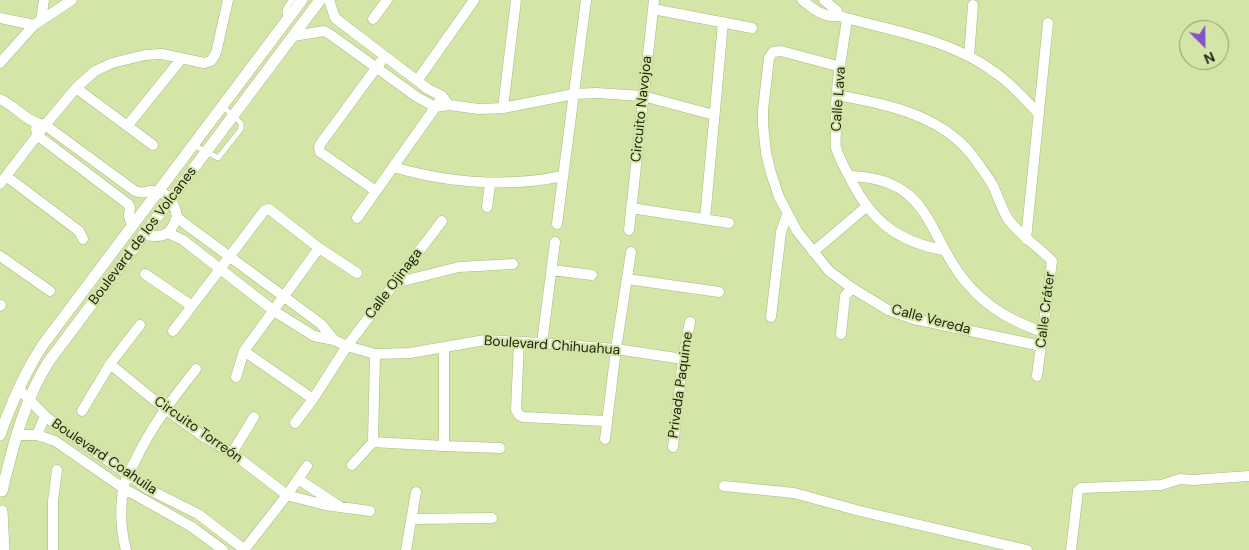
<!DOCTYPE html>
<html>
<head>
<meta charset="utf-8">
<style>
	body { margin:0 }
	#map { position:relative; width:1249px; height:550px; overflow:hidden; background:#d4e5a8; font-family:"DM Sans",sans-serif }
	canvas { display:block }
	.north { position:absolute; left:1179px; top:20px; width:50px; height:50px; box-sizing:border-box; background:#d4e5a8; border:1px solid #8c996b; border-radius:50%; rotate:157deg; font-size:14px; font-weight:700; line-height:20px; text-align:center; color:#21270f }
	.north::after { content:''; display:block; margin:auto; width:18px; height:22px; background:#8651c9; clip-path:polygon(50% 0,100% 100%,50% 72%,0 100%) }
</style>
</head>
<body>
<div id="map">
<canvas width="1249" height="550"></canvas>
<div class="north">N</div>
</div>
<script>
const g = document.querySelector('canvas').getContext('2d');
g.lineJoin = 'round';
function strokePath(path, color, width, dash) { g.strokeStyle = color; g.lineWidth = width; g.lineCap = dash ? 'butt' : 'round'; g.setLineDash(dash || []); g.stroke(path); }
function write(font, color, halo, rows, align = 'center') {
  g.font = font + ' "DM Sans",sans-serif'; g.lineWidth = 4; g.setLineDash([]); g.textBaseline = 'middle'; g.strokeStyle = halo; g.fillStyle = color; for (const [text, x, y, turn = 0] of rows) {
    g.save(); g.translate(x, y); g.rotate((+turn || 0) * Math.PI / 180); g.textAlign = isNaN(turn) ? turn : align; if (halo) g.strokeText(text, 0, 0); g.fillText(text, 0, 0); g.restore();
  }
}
const service = new Path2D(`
	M287,19C282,11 287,6 292,0
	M194,145L218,158L241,129V123L222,106`);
const minor = new Path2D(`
	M329,0L335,18L428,89L442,96L449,105
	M802,0C813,9 824,18 839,16C892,31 952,39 997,74C1013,85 1025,100 1039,114
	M824,0L837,11L839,16
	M653,9L752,28
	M0,18L34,25
	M373,19L387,0
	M847,19C842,55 834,92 836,129C836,135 835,142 836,148C839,157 844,167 849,176C870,219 895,241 943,250
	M41,20L44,0
	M293,36L324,31L331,35L417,97L435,107L449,105L479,109L503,108L574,94L596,93L643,96L714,115
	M969,56L973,5
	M0,63L34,25L72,0
	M841,67L781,51L773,52L769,58L763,110V124L766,153L771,173L779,197L797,231L829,271L852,288L888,310L914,319L1041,346
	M417,81L474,0
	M76,88L153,145
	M837,95C888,105 946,115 977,162C982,169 988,177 992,184C998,195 1001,208 1008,219C1020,236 1038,246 1052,261L1037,376
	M0,99C16,106 27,123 45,125L135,191C142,194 144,192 151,191C167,190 175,203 177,217L184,223L321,324L334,340
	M503,108L516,0
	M128,125L182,58
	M36,129L37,135L128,204L130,207L129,216L132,227
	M393,167C449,183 506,188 563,176
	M6,176L79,231L83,239
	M849,176C937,178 925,242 974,291C992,310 1019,324 1043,332
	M0,184L45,125L76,88L95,71L112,63L145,55L162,54L204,63L211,61L216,53L228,0
	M376,191L320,152L319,147L321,143L385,56
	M487,207L490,184
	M631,208L729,223
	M357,218L439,102
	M705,219L723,23
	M557,224L586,0
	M629,230L654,0
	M168,233L183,240L274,311L314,336L334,340L347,346L375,354L410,353L485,340L542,343L616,349L683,359
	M144,235C163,238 170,236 177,217
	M1026,239L1048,23
	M813,252L866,207
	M0,256L50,291
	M552,270L592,275
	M145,274L192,306
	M627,279L719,292
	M395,283L459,267L513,264
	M0,306L1,305
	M771,317L781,232L787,215
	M173,331L264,211L269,209L319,248L357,273
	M841,334L845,296L852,288
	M519,342L516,410L519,415L523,417L606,421
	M542,343L555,242
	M444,348V446L500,448
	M244,351L319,248
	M110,364L165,409L204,437L232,453L287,495L325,505L370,511
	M236,377L244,351L313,399
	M19,389L45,416L57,425L148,489L198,514L245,550
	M82,411L110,364L140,325
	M295,423L313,399L347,346L442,221
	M17,435H37L55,441L123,488L192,527L223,550
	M37,435L45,416
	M605,439L616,349L631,252
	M373,442L444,446
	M673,447L683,359L690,322
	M232,453L254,417
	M352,465L373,442L375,354
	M298,479L339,506
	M724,486L794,493L860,511L1027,550
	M411,519L492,518
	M53,550V501L57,470
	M126,550C121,531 120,509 123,489C125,479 130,470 135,461C151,427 173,398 196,369
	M244,550L287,495L307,466
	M406,550L416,492
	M1071,550L1078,491L1081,488L1161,485L1180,479L1193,480L1249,476`);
const tertiary = new Path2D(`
	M0,435C11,404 24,374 42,346L302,0
	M2,491C13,446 24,400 49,361L320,0
	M2,511L4,550`);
strokePath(service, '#a9b97e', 6);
strokePath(minor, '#a9b97e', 11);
strokePath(tertiary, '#a9b97e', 12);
strokePath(service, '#fff', 5);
strokePath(minor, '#fff', 10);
strokePath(tertiary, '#fff', 11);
write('14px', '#21270f', '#d4e5a8', [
	["Calle Lava",839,99,-86],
	["Circuito Navojoa",642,109,-84],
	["Boulevard de los Volcanes",143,236,-53],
	["Calle Ojinaga",394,284,-53],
	["Calle Cráter",1046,310,-83],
	["Calle Vereda",931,320,15],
	["Boulevard Chihuahua",552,346,4],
	["Privada Paquime",681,385,-82],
	["Circuito Torreón",198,430,35],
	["Boulevard Coahuila",104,457,34]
]);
</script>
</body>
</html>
